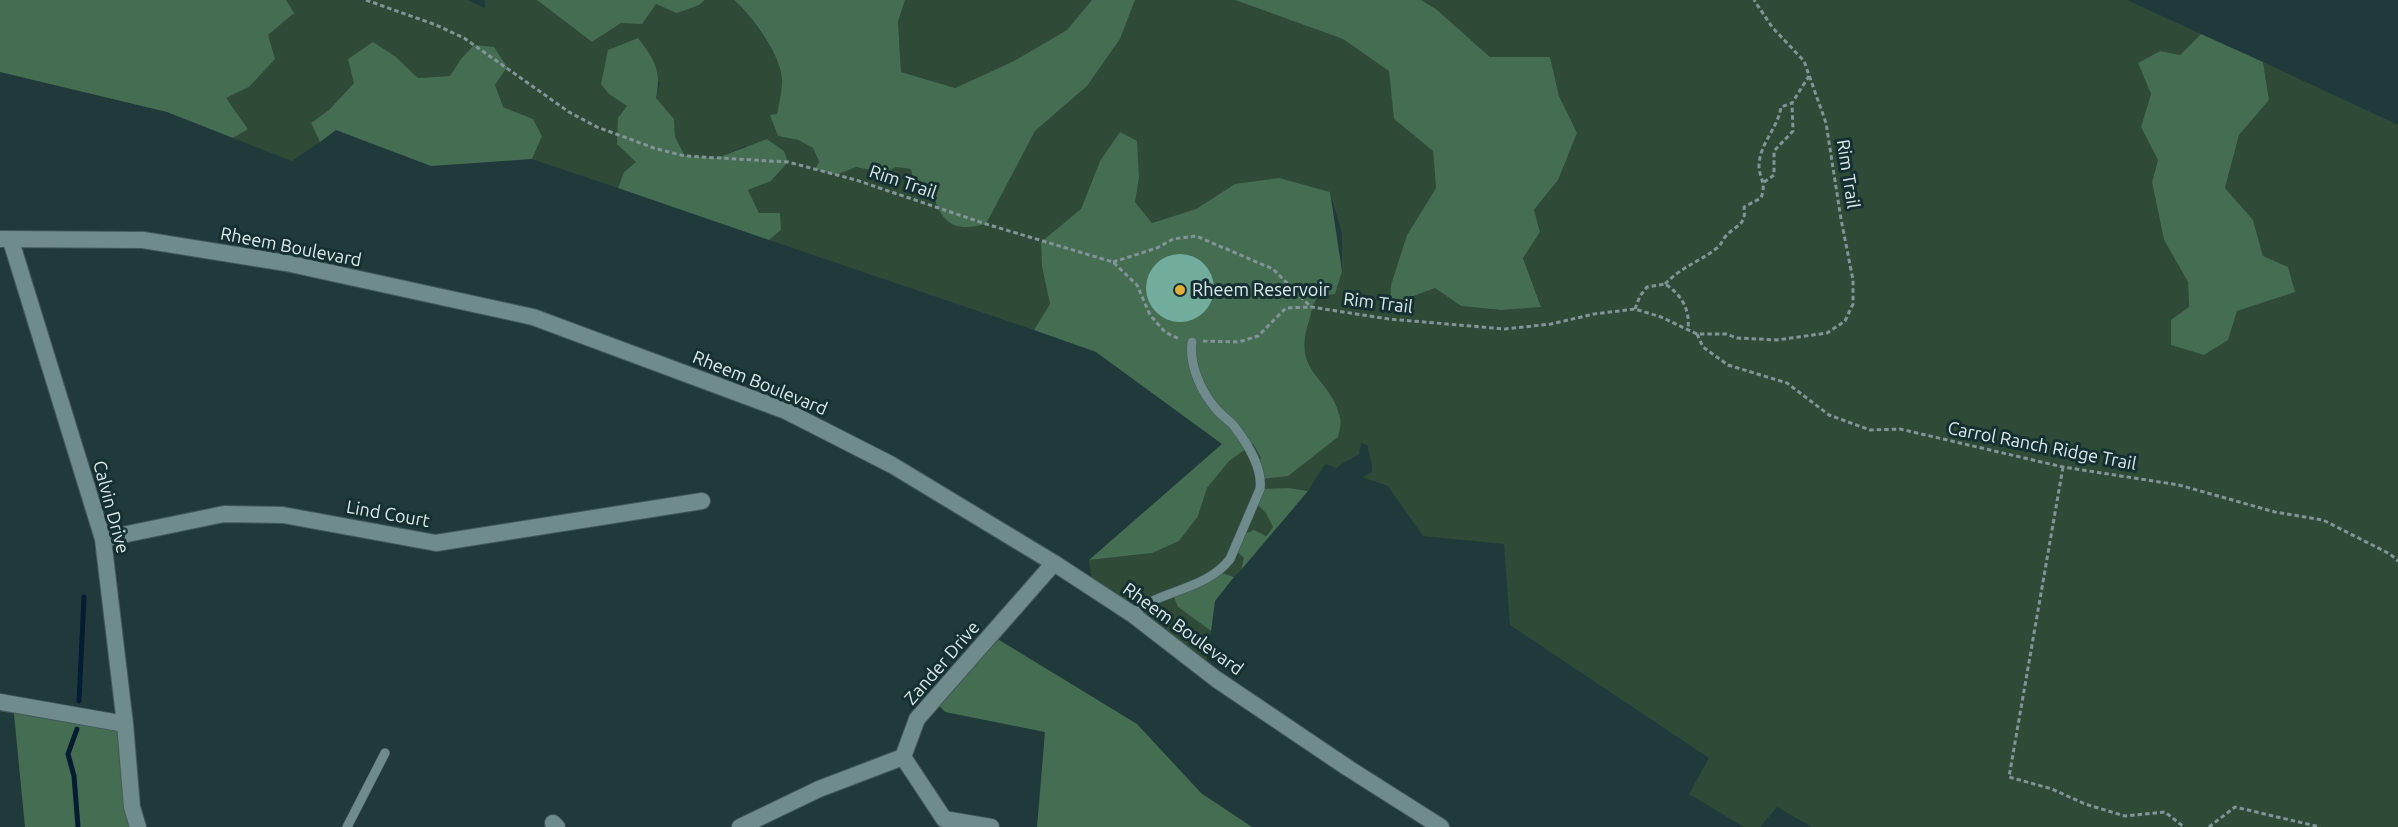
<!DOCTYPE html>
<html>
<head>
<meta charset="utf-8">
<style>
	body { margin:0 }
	canvas { display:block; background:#203a3c }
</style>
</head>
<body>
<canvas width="2398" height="827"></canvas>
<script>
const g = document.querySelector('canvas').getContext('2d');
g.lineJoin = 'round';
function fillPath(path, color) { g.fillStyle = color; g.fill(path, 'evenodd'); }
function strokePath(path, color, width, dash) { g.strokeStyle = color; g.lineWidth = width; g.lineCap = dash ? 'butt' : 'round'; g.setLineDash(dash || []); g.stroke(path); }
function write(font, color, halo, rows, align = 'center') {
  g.font = font + ' Ubuntu,sans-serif'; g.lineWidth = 6; g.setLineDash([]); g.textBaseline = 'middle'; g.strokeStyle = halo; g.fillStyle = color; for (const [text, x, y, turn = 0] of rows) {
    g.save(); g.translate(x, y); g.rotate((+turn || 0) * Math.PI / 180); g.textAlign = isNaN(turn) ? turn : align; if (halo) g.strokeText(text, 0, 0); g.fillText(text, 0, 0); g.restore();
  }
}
fillPath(new Path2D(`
	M286,0H467L485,8V0H537L592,42L621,23L656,4L699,5L705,0H734C751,16 782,56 782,81C782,92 779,103 777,114L771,115L778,136L798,140L813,148L822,171L836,175L855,167L884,173L896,167L911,169L915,186L933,195L937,209L986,224L1035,131L1087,86L1120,39L1135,0H1235L1343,39L1390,71L1394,119L1433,151L1436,188L1407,235L1390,305L1435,288L1461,306L1501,310L1541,306L1523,258L1540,232L1534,211L1558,180L1577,133L1559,96L1550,57H1490L1436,9L1421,0H2127L2201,34L2180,55L2160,51L2138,63L2151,94L2141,127L2158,160L2152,182L2164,240L2188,282L2189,307L2228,340L2237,311L2262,302L2263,256L2253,220L2225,188L2239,135L2269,100L2263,62L2398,125V827H1812L1777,807L1760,827H1744L1689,794L1709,758L1510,625L1504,544L1423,536L1388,486L1362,477L1372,472C1373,462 1368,455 1368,445L1361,443L1359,454C1351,460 1343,461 1337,468L1325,464L1308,491L1289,488L1254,501L1266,512L1273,527L1244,558L1241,570L1234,577L1219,572L1178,607L1211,631L1205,671L1093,588L1089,560L1152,553L1198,516L1206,488L1229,460L1252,444L1261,458V478L1317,378C1307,363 1301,350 1305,331C1307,323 1311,316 1311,307L1342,271V233L1330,192L1235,184L1196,209L1152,223L1135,202L1139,178L1100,161L1081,209L1041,242L1042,267L1050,304L1034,330L769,240L781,230L759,213L748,190L771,181L788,162L745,146L717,158L685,156L675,137L674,119L656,98L660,82L609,94L627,106L637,162L624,172L618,188L532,159L542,136L533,119L503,107L461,59L450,76L418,78L396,57L354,83L329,110L311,123L320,142L292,161L233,138L248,128L225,98L249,87L268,35L293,13Z
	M905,0H1092L1068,30L1014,61L955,88L901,72L898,22Z`), '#2f4a37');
fillPath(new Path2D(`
	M0,0H286L294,13L268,35L275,59L249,87L226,98L248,129L233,138L167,112L0,72Z
	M537,0H705L699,5L677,13L656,4L642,24L621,23L592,42Z
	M734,0H905L898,22L901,72L955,88L1014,61L1067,30L1092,0H1135L1120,39L1087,86L1035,131L986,224C955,232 943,225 933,195L914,186L911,169L896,167L884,173L856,167L836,175L815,169L819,162L813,148L798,140L778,136L770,115L777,114C779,103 782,91 782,81C782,56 752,16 734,0Z
	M1235,0H1421L1436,9L1490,57H1550L1559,96L1577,133L1558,180L1534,210L1540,232L1523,258L1541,307L1501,310L1461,306L1435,288L1390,305L1391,285L1407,235L1436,188L1433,151L1394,119L1389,71L1343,39Z
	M2201,34L2263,62L2269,100L2239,135L2225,188L2253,220L2263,256L2288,267L2295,292L2237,311L2228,340L2204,355L2171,345V320L2189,307L2188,282L2164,240L2152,182L2158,160L2141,127L2151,94L2138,63L2160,51L2180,55Z
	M638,38C654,59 662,71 656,98L674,119L675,137L685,156L717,158L767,139L784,151L788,162L771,181L748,190L759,213H780L781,230L769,240L618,188L624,172L636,162L617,144L618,118L627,106L609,94L601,84L608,50Z
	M373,42L396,57L418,78L450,76L461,59L474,45L494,47L507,67L495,85L503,107L533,119L542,136L532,159L431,166L336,130L320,142L311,123L329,110L354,83L348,59Z
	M1120,132L1137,141L1139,178L1135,202L1152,223L1196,209L1235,184L1279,178L1330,192L1342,271L1335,294L1319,296C1310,308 1313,308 1309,321C1291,374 1332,377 1340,418C1342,424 1339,431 1338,437L1288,476L1262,479L1257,464L1261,458L1253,444L1229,461L1207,488L1198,516L1179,541L1152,553L1089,560L1222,444L1096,352L1034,330L1050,304L1042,267L1041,242L1081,209L1100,161Z
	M1289,488L1308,491L1241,570L1244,558L1233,548L1238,537L1254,530L1266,536L1273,527L1266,513L1254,501L1260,489Z
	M1219,572L1234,577L1215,601L1211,631L1178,607L1172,592Z
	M991,635L1137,724L1201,793L1252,827H1037L1045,732L945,712L934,700Z
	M13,704L125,724L138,827H25Z`), '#456d52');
strokePath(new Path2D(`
	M79,701L84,597
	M77,729L68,754L74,776L78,827`), '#041d32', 5);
fillPath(new Path2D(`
	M1146 288a34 34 0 1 1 68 0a34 34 0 1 1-68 0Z`), '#72ac9d');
const service = new Path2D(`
	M1132,614C1161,589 1205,591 1230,559L1260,489C1263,467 1247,443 1234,426C1229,420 1222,416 1217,410C1201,392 1189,365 1192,342
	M347,827L385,753`);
const minor = new Path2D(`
	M11,241L103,539L125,724L132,807L138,827
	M103,539L224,514L283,515L436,543L702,501
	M0,702L125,724
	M553,823L557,827
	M740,827L819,789L903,757
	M991,827L944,819L903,757L917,719L1054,563`);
const tertiary = new Path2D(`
	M0,239L143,240L286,263L533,317L786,411L892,465L1054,563L1132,614L1216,679L1348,768L1441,827`);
strokePath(service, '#42595b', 10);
strokePath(minor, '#42595b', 18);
strokePath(tertiary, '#42595b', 18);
strokePath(new Path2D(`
	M366,0L436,25L464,38L569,112L597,127L654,148L685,156L788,162L856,180L986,224L1113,262L1137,285L1150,315L1165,332L1179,339
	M1764,182L1774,175V151L1793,131L1792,104
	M1113,262L1157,248L1173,239L1196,236L1273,269L1311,307
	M1665,284C1681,267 1699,262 1717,248C1721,245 1722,241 1725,237C1735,225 1747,226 1744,207L1761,198C1767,182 1759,179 1759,165C1760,143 1778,128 1781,107L1792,103L1809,76
	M1635,309L1640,296L1647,287L1665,284C1681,294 1690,309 1688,328
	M1697,334L1703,347L1728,365L1787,383L1829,415L1870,430L1900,429L2063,467L2179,485L2275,512L2323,520L2390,554L2398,561
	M1203,341L1239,342L1258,336L1286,308L1311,307L1389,319L1505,329L1551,324L1594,314L1635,309L1661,317L1697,334H1726L1737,338L1777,340L1827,333L1845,321L1853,304V280L1841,219L1826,123L1804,61L1772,27L1754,0
	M2063,467L2009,777L2052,789L2085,804L2125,816L2165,812L2184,827
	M2209,827L2235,807L2320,827`), '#819596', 3, [4.5, 3]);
strokePath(service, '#6f8b8c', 9);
strokePath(minor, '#6f8b8c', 16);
strokePath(tertiary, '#6f8b8c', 16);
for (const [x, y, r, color] of [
	[1180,290,6,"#e2af34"]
]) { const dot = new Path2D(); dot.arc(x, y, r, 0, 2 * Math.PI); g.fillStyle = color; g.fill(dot); strokePath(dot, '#163031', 2); }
write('18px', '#dbeaea', '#163031', [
	["Rim Trail",1848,174,81],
	["Rim Trail",903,182,19],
	["Rheem Boulevard",291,247,11],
	["Rim Trail",1378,303,7],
	["Rheem Boulevard",760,383,22],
	["Carrol Ranch Ridge Trail",2042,446,11],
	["Calvin Drive",111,507,75],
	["Lind Court",388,514,10],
	["Rheem Boulevard",1183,629,36],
	["Zander Drive",942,663,-49]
]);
write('18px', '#dbeaea', '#163031', [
	["Rheem Reservoir",1192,290]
], 'left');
</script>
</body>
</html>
